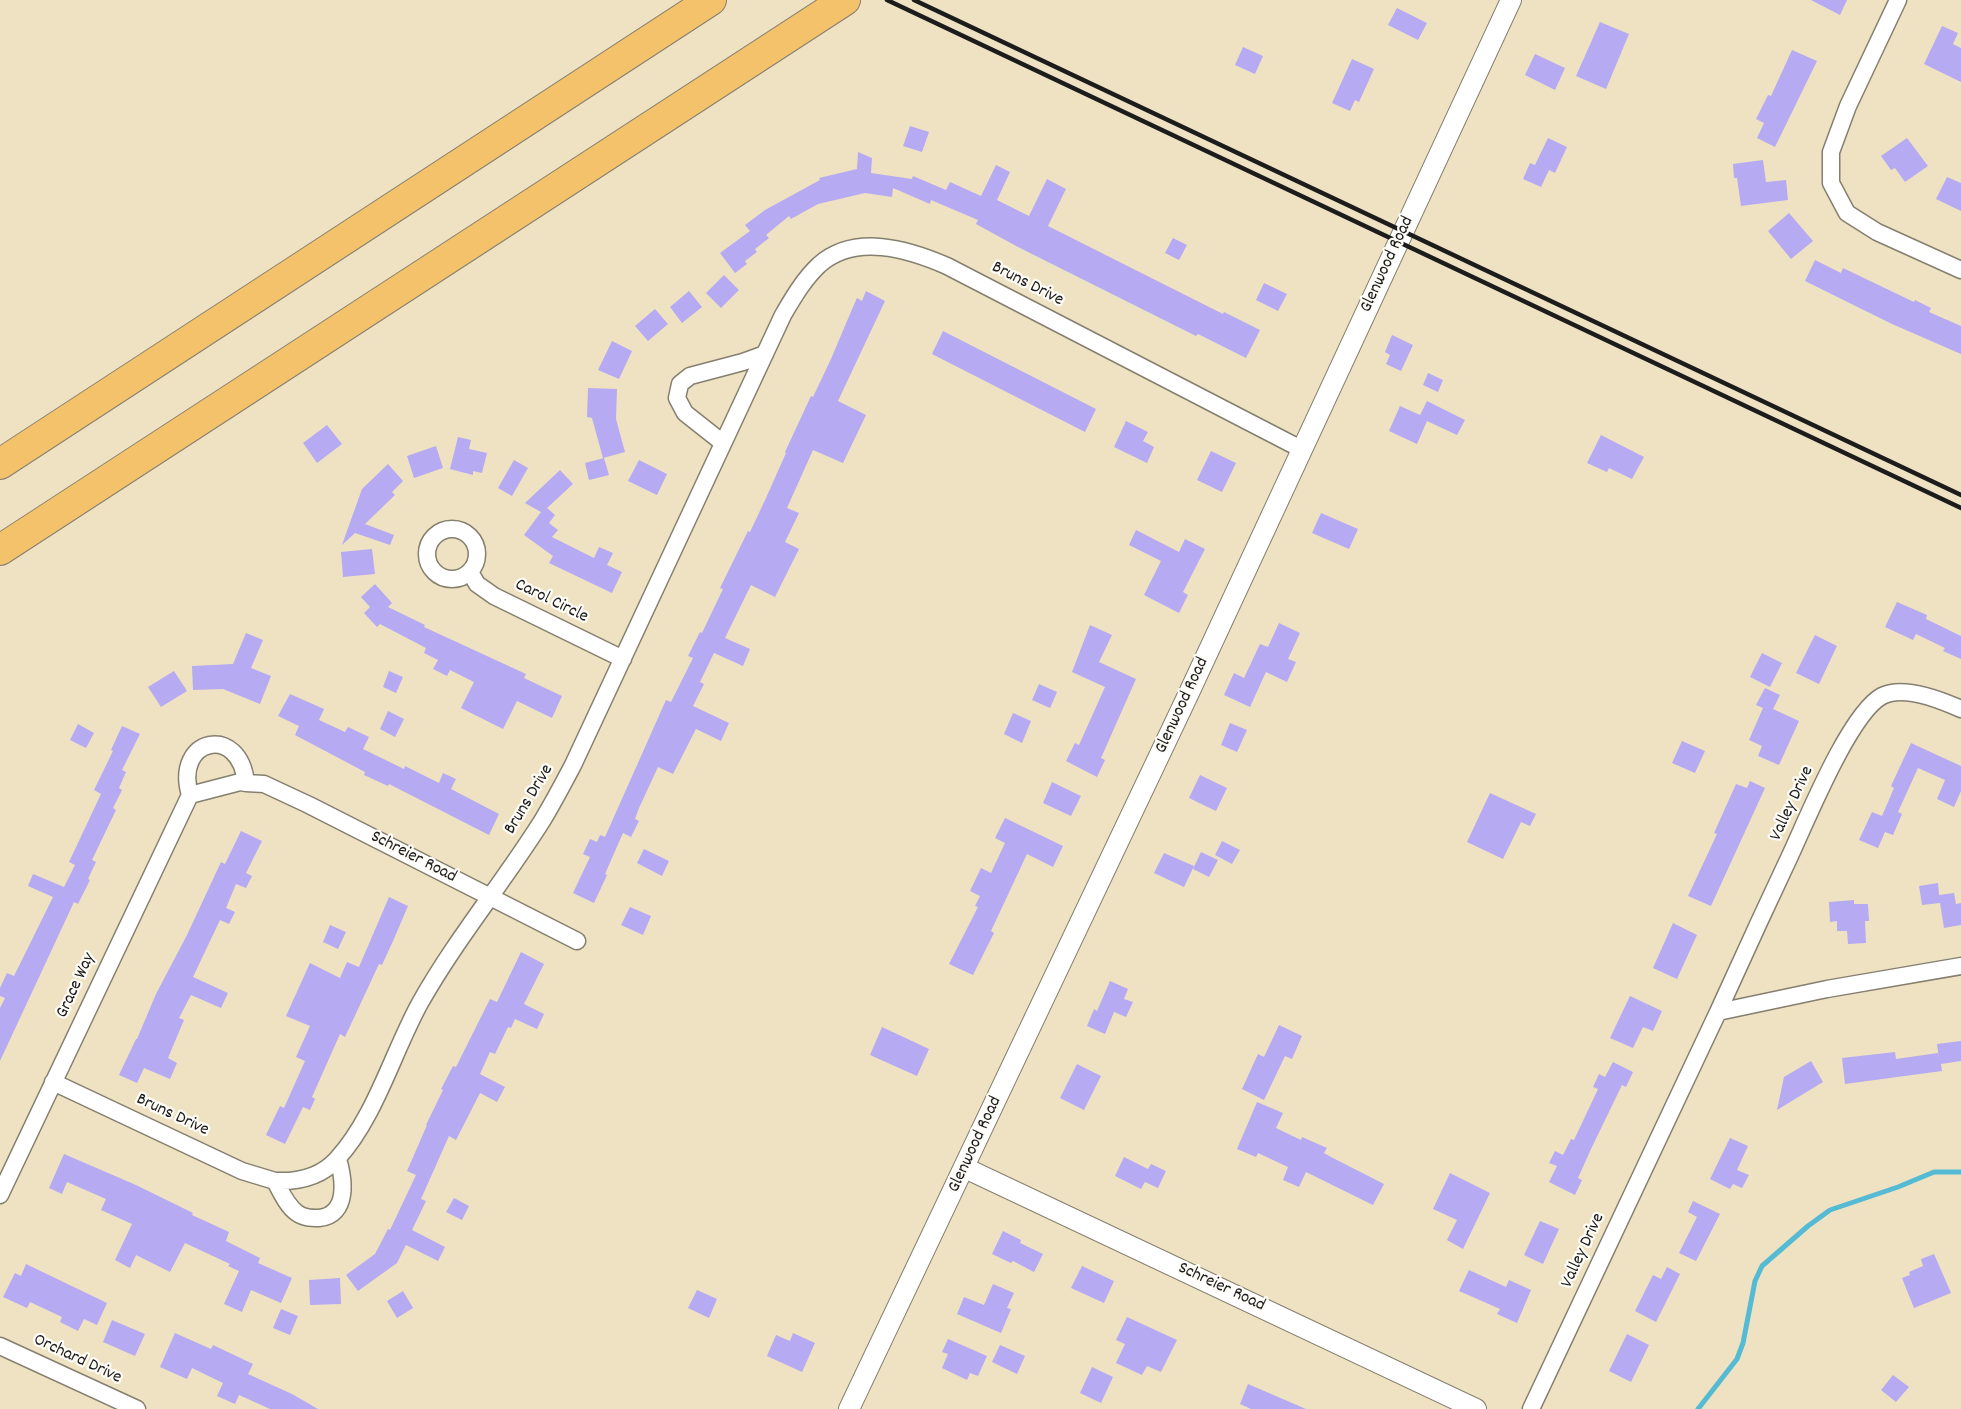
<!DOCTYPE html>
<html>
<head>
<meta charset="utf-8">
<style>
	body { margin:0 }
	canvas { display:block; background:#eee2c2 }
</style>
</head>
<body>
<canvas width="1961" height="1409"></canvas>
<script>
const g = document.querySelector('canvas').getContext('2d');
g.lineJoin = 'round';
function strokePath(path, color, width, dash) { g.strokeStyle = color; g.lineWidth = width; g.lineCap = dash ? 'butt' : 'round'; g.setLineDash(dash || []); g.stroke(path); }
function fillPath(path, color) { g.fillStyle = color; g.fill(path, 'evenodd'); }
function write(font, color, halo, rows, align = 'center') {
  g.font = font + ' Dekko,sans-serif'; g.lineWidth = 4.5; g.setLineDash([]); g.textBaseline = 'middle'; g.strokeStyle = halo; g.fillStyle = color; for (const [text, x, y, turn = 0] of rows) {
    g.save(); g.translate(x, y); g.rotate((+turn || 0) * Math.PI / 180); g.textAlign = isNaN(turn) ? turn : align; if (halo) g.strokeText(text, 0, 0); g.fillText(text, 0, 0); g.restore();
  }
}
strokePath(new Path2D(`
	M1698,1409L1737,1359L1743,1343L1755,1281L1762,1266L1808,1226L1830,1210L1898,1187L1934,1172H1961`), '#55bad3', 5);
fillPath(new Path2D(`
	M1811,0H1847L1840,15Z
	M1397,8L1427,23L1418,40L1388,25Z
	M1600,22L1629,34L1606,89L1576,76Z
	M1942,26L1958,33L1953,44L1961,48V82L1924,64Z
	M1243,47L1263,56L1255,74L1235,65Z
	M1792,50L1817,61L1775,147L1757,138L1764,123L1756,119L1768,95L1771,96Z
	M1535,54L1565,68L1555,90L1525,75Z
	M1352,59L1374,69L1359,102L1355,100L1350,111L1332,103Z
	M910,126L929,132L922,152L903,146Z
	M1548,138L1567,147L1555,173L1549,170L1541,187L1523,179L1530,163L1535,165Z
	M1907,138L1928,166L1905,182L1895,168L1891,170L1881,156Z
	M858,152L872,158L871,173L912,179L913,176L946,190L950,182L981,196L996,165L1010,172L997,200L1029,216L1047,179L1066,189L1048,226L1223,314L1224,312L1260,330L1246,358L1198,334L1196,336L1018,247L976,224L978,220L931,200L930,204L893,188L892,197L865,193L818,204L791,219L789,216L766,235L769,238L755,249L757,252L745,261L747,264L735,273L720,253L750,231L745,225L765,210L820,180L819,178L857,169Z
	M1763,160L1766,182L1786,180L1788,200L1741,206L1737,178H1734L1733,164Z
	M1947,177L1961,183V211L1936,199Z
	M1789,213L1813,241L1791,259L1768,231Z
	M1173,238L1187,245L1179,260L1165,253Z
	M1815,260L1841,273L1843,268L1914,302L1915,300L1931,308L1929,312L1961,326V354L1892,324L1805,281Z
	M724,275L739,290L721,308L706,293Z
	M1264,283L1287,294L1278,311L1256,300Z
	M689,291L702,307L682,323L670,307Z
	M866,291L885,301L838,401L866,415L843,463L813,450L787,508L799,513L785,542L799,549L775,597L751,585L725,638L750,649L743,666L714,653L700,682L704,684L693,706L729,723L721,741L696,729L673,774L658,767L639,808L635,819L639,821L631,837L623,833L605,874L607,875L594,903L573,893L590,857L583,854L590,839L597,842L600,835L605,837L666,700L671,702L693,658L688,656L700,632L702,633L723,589L720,588L748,531L750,532L766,498L786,453L785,452L811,396L813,397L831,359L850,314L857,298L862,301Z
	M655,309L668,324L648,341L635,326Z
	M943,331L1096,409L1085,432L932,354Z
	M1392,335L1413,345L1401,371L1386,364L1390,355L1385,352Z
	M612,341L632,351L619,379L598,370Z
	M1428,373L1443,380L1438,392L1423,385Z
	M588,388L617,389L616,419L625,452L603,458L592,418L587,417Z
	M1427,401L1465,420L1457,435L1427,421L1417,444L1389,431L1400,406L1420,415Z
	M1126,421L1148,432L1143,441L1154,447L1147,463L1114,447Z
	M327,425L342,444L317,463L303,443Z
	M1601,435L1644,457L1632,479L1609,468L1607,472L1587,463Z
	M458,437L471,440L469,449L487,453L482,473L473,471V475L450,469Z
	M436,446L443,468L414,478L407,456Z
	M1211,451L1236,463L1222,492L1197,480Z
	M604,458L609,475L589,480L585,463Z
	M514,460L528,468L512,496L498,488Z
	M639,460L667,474L657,495L628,481Z
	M388,464L403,481L392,492L395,495L365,524L394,535L390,545L355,533L342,545L362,489Z
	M560,470L573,484L547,508L555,515L549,523L558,530L552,537L594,558L599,547L613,553L607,565L622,572L612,593L549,563L553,556L524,535L541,512L525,503Z
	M1321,513L1358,529L1349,549L1312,533Z
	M1136,530L1179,552L1185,539L1205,549L1183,592L1188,595L1179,613L1144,595L1161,561L1129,545Z
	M372,549L375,574L343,577L341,552Z
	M375,584L392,603L388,607L425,625L424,627L526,674L524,678L562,696L552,718L517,701L503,729L461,708L474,682L450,670L447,676L433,669L438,660L424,653L426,648L380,624L377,627L364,613L370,607L361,597Z
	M1897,602L1927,615L1926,619L1961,636V659L1943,651L1945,648L1916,634L1913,640L1885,627Z
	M1279,623L1300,633L1288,659L1296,662L1287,682L1266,672L1250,707L1224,695L1234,673L1244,678L1260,644L1268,647Z
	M1090,625L1112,635L1099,662L1136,679L1101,758L1105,760L1097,777L1066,761L1075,743L1079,745L1105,687L1072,672Z
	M246,633L263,640L251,668L271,676L260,704L223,689L193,690L192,666L233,664Z
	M1815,635L1837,646L1819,684L1796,673Z
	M1762,653L1782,663L1770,687L1750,677Z
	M174,671L187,691L161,707L148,687Z
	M389,671L403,677L396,693L383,687Z
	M1039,684L1057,692L1050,708L1032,700Z
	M1765,688L1780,695L1773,709L1799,721L1779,765L1758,756L1762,746L1749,740L1763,708L1756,705Z
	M290,694L324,709L319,720L345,732L348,727L369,737L363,749L404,769L405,766L439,783L443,773L456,779L451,789L499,814L489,835L389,784L388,786L364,775L365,772L295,735L299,726L278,716Z
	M388,711L404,719L395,737L380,729Z
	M1013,713L1031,721L1022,743L1004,734Z
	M1230,723L1247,730L1237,752L1221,745Z
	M78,724L94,733L86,748L70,740Z
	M122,726L140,734L122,770L126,772L119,788L122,790L113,808L116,810L92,860L96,862L88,879L90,880L78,904L74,902L0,1061V1008L5,998L0,996V988L7,973L14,976L53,897L28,886L33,874L64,887L75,865L69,862L101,794L94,790L113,751L111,750Z
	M1682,741L1705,751L1695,773L1672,763Z
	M1911,743L1961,766V791L1954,807L1937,799L1945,780L1918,768L1898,812L1902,814L1893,835L1885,832L1878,848L1859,840L1872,812L1882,816L1894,788L1891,786Z
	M1200,775L1227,788L1216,811L1189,798Z
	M1750,781L1765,788L1711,906L1688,896L1717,834L1714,833L1736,784L1747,788Z
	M1052,782L1081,796L1071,816L1043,803Z
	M1490,793L1536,814L1530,826L1521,822L1503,859L1467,842Z
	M1005,818L1063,846L1053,867L1027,854L991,931L994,933L973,975L949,964L978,907L975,906L980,896L970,891L981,868L991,873L1005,843L995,838Z
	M241,831L262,841L246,873L252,876L246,888L236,884L226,908L235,912L229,924L220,920L193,977L228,993L221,1008L191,995L179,1018L184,1020L168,1058L177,1063L170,1079L144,1068L137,1083L119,1075L136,1039H137L156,994L187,935L221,862L225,864Z
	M1222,841L1240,850L1232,864L1215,855Z
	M644,849L669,861L662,876L637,863Z
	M1201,852L1218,860L1209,877L1193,869Z
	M1164,853L1194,866L1184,887L1154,873Z
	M1938,883L1939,895L1954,893L1956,904L1961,903V925L1944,928L1940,903L1922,905L1919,886Z
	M389,897L408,906L393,941L382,965L379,964L345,1037L340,1034L312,1097L315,1099L310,1110L303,1107L285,1144L266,1135L280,1106L284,1108L305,1061L296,1057L310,1026L286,1016L310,963L340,978L347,962L359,967Z
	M1854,900V904H1868L1869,921H1865L1866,943L1848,944L1847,931H1837V921L1830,922L1829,902Z
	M630,907L651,916L643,935L621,925Z
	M1673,923L1697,935L1677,979L1653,968Z
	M330,925L346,932L338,949L323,942Z
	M521,952L544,964L524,1004L544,1014L537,1029L515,1019L511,1028L508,1027L495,1054L490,1052L480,1074L505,1087L497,1102L480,1093L456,1140L449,1136L421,1199L426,1201L412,1230L445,1247L438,1261L406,1245L397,1263L358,1291L346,1275L375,1254L388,1229L390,1230L416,1175L407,1171L427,1125H426L443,1090L441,1089L453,1066L456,1067L490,999L497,1002Z
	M1110,981L1128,989L1124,999L1133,1002L1126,1017L1114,1012L1105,1034L1087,1026L1094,1009L1097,1011Z
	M1630,996L1662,1011L1653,1031L1643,1027L1633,1048L1610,1038Z
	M1279,1025L1302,1036L1292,1059L1285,1056L1264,1100L1242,1089L1258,1054L1264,1057Z
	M882,1027L929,1049L917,1076L870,1055Z
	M1961,1041V1061L1941,1064L1942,1071L1845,1084L1842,1058L1895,1052L1896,1059L1938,1053L1939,1058L1937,1044Z
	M1811,1061L1823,1082L1777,1110L1784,1077Z
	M1613,1062L1633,1072L1626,1087L1622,1085L1591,1149L1578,1178L1582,1180L1575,1195L1549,1182L1557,1166L1549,1163L1555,1151L1563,1155L1571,1139L1574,1140L1598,1089L1593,1087L1599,1074L1605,1077Z
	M1077,1064L1101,1076L1084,1110L1060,1098Z
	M1257,1102L1283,1113L1276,1128L1301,1140L1302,1137L1327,1148L1324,1153L1331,1157L1384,1184L1373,1205L1306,1172L1299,1187L1283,1180L1288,1167L1258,1153L1256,1157L1237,1149Z
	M1730,1138L1748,1146L1737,1170L1749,1175L1742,1188L1733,1184L1730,1189L1710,1179Z
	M64,1154L136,1185L193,1213L192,1215L229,1232L226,1241L260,1258L258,1263L292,1278L281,1303L251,1290L242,1312L224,1304L239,1271L228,1266L230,1264L185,1243L170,1272L136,1255L130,1268L115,1260L132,1224L101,1210L106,1199L67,1182L62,1194L49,1188Z
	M1124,1157L1148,1169L1151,1164L1166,1171L1158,1188L1145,1182L1141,1189L1115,1176Z
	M1450,1173L1490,1193L1463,1249L1447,1240L1457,1220L1433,1209Z
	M454,1198L469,1206L462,1220L446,1212Z
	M1693,1201L1720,1214L1696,1261L1679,1253L1697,1217L1688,1212Z
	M1540,1221L1559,1229L1543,1264L1524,1255Z
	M1003,1231L1021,1240L1020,1243L1043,1254L1034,1272L1013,1261L1011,1263L992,1254Z
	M1934,1254L1951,1293L1914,1308L1902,1278L1910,1275L1909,1272L1923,1266L1921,1259Z
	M26,1264L107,1303L97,1325L84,1319L78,1331L60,1322L62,1317L30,1302L27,1308L3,1297L15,1273L21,1276Z
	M1082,1266L1114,1281L1104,1303L1071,1288Z
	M1667,1267L1680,1274L1656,1322L1635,1311L1653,1275L1661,1279Z
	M1469,1270L1506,1287L1509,1280L1531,1290L1517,1323L1497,1314L1500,1309L1459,1291Z
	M340,1278L341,1304L310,1305L309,1280Z
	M993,1284L1014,1293L1007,1308L1011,1309L1001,1333L957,1314L964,1297L984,1305Z
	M697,1290L717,1299L709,1318L688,1308Z
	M403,1291L413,1308L397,1318L387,1301Z
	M281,1309L298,1316L290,1335L273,1328Z
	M1127,1317L1177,1340L1161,1372L1147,1366L1142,1375L1116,1363L1125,1344L1116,1340Z
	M112,1320L145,1334L135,1356L103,1342Z
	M175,1333L211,1349L213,1345L253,1364L248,1374L292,1394L318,1409H270L239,1395L235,1404L217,1396L223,1383L192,1368L187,1379L160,1367Z
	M793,1333L815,1343L802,1372L767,1356L776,1335L790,1341Z
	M1627,1334L1649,1345L1631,1382L1609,1371Z
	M948,1339L987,1356L978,1376L970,1373L967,1380L942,1368L948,1354L942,1352Z
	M1000,1345L1025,1356L1017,1374L992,1362Z
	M1092,1367L1113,1377L1101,1403L1080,1393Z
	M1893,1375L1909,1387L1896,1402L1881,1390Z
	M1248,1384L1306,1409H1251L1240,1404Z`), '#b6aaf2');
const minor = new Path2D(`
	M1898,0L1848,106L1831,152V183L1847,213L1877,232L1961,270
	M723,443L685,413L677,398L680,384L690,376L743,362L765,354
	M427 554a25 25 0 1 1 50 0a25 25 0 1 1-50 0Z
	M470,572L477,584L494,596L623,659
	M1961,709C1941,700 1903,685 1882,696C1849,714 1806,822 1789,858C1765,909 1741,961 1718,1012L1827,989L1961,966
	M190,795L240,782L246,783L264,784L309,805L577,941
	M190,795C173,738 240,723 246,783
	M53,1082L242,1171L275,1181C281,1192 287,1206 297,1213C304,1218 311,1218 319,1218C349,1215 344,1179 338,1159
	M275,1181C299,1182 321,1177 337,1159C375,1118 393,1052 420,1003C456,939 503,883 542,821C553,803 563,784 573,765L783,315C793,298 804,279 819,265C855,233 908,249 947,266L1303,450
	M0,1195L190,795
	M0,1346L137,1409
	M1531,1409L1718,1012`);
const tertiary = new Path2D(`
	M965,1168L1476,1409
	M849,1409L1188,695L1511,0`);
const motorway = new Path2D(`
	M0,464L711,0
	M0,550L845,0`);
strokePath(minor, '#857f6f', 19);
strokePath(tertiary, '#857f6f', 22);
strokePath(motorway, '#857f6f', 32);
strokePath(minor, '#fff', 16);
strokePath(tertiary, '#fff', 20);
strokePath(motorway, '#f3c26a', 30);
strokePath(new Path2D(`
	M887,0L1961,508
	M914,0L1961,495`), '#1c1c1c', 4.5);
write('18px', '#1c1c1c', '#fdfcf7', [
	["Glenwood Road",1388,265,-65],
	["Bruns Drive",1027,285,27],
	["Carol Circle",551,602,26],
	["Glenwood Road",1183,706,-65],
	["Bruns Drive",530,800,-59],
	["Valley Drive",1793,804,-65],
	["Schreier Road",413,858,27],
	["Grace Way",77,986,-65],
	["Bruns Drive",172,1116,25],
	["Glenwood Road",976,1145,-65],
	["Valley Drive",1584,1251,-65],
	["Schreier Road",1221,1288,25],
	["Orchard Drive",77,1360,25]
]);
</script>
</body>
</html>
